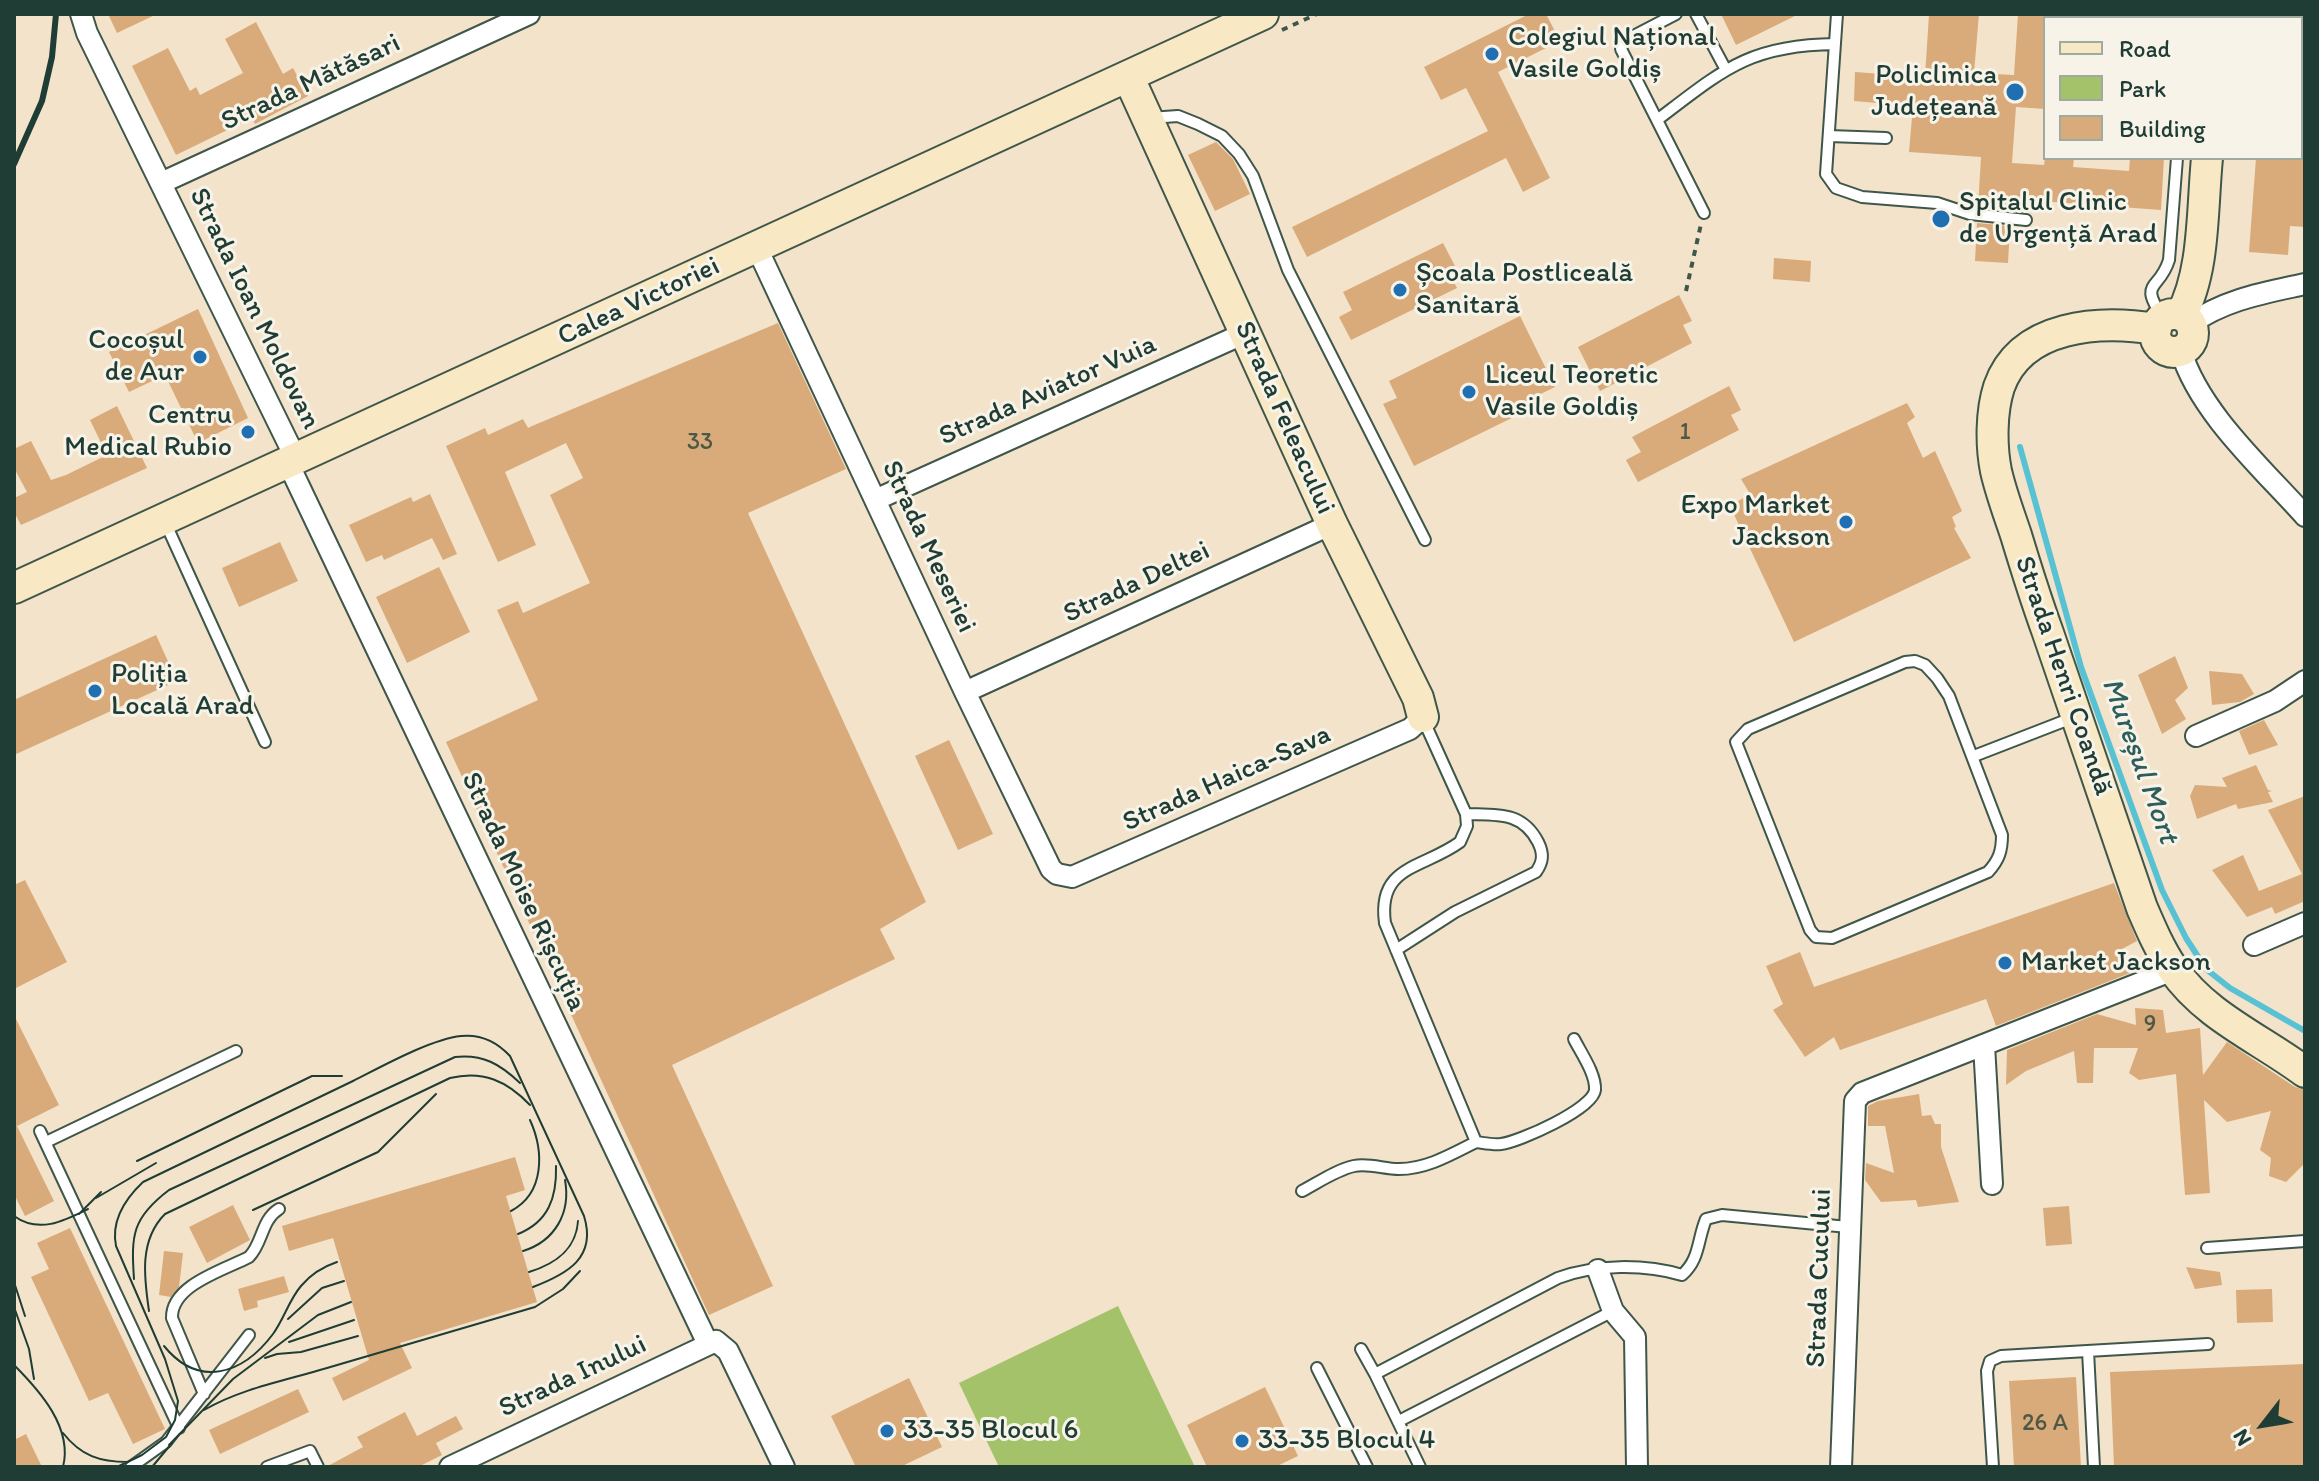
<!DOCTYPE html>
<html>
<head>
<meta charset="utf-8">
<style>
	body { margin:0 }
	#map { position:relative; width:2319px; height:1481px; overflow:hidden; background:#f3e3ca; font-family:Itim,sans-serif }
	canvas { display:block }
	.frame { position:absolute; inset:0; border:16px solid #1f3d34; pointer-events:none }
	.legend { position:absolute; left:2043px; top:16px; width:260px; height:144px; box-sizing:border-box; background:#f7f3e8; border:2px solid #a1aaa0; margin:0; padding:10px 14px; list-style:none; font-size:24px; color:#1f3d34 }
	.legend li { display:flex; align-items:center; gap:16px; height:40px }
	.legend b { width:40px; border:2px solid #a1aaa0 }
	.north { position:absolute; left:2223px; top:1385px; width:80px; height:80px; -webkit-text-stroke:6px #f7f3e8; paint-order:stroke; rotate:239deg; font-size:22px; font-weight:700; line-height:32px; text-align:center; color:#1f3d34 }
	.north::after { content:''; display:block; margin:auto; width:28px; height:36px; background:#1f3d34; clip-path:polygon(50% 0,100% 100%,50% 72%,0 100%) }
</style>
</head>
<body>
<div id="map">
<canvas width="2319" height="1481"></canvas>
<div class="frame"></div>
<ul class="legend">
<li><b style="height:10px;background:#f8e8c3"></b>Road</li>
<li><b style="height:22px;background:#a3c269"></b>Park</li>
<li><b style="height:22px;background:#d9ab7b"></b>Building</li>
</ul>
<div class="north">N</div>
</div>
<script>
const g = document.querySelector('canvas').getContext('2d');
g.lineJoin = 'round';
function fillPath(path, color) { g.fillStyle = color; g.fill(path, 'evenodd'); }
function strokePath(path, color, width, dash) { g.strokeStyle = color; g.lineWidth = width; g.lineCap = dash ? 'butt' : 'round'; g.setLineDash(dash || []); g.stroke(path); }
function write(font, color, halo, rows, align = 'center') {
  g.font = font + ' Itim,sans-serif'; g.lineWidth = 6; g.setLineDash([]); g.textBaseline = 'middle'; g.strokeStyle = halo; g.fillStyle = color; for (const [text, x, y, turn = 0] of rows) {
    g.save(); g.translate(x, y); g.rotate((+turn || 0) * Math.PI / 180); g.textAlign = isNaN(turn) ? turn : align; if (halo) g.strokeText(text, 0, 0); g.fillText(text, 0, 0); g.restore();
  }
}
fillPath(new Path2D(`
	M1118,1306L1195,1467H999L959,1383Z`), '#a3c269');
strokePath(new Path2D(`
	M2020,447L2081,667L2162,890L2186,938L2206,969L2230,988L2305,1031`), '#58c2d4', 6);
fillPath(new Path2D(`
	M108,14H157L117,33Z
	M1529,14H1546L1560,41L1498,72L1550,178L1523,192L1506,158L1307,257L1292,227L1488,131L1466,88L1441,100L1424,67Z
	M1721,14H1799L1736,45Z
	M1929,14H1979L1974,73L2014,75L2018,14H2045V109L2016,107L2012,163L2044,165L2045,158H2074L2073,167L2129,171L2130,158H2164L2161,210L2012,199L2011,210L1978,207L1981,157L1909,152L1913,106L1854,101L1855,72L1925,77Z
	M256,22L283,74L293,68L308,96L255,124L252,118L176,155L132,66L168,48L190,91L196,87L200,95L243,73L225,39Z
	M1216,142L1233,159L1250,194L1215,211L1188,155Z
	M2256,158H2305V227L2290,226L2288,255L2249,252Z
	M1977,223L2010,226L2008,263L1975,261Z
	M1443,243L1455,266L1447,269L1457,288L1351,340L1339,317L1352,310L1343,292Z
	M1774,258L1811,261L1810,282L1773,279Z
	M1679,295L1692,321L1683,325L1692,343L1600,391L1578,347Z
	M198,309L248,418L198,443L165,375L129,392L109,352Z
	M1520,316L1555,387L1520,404L1524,412L1414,466L1383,404L1397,398L1389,381Z
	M778,323L846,469L748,513L926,902L880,929L895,959L672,1065L773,1286L709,1315L446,742L538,700L497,610L518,601L523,613L590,583L550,495L583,478L566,443L505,472L536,545L498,562L446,446L485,428L488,435L523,419L528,428L532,426Z
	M1729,386L1741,410L1731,415L1739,430L1638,482L1626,460L1641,452L1632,437Z
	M1907,403L1915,417L1907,423L1923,458L1935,451L1962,511L1952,517L1956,527L1954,528L1971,558L1794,642L1730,506L1750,494L1741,479Z
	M117,406L147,468L21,525L14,512V498L27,492L14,468V449L31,441L51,480L66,475L107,455L90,420Z
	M430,494L457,554L443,560L432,538L384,560L382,555L366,562L349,525L411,497L413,502Z
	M280,542L298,581L239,607L222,568Z
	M439,567L470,632L407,663L376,597Z
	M156,635L177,681L14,755V700Z
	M2175,656L2188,688L2175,700L2186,719L2162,734L2138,675Z
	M2209,671L2242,674L2254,694L2240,702L2212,705Z
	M2264,720L2278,745L2249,755L2239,731Z
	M949,740L993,834L958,850L915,756Z
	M2256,765L2268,790L2272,791L2268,792L2273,802L2238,809L2236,804L2197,819L2190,796L2195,785L2227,787L2222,778Z
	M2305,796V901L2275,914L2272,907L2247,917L2212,870L2243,855L2259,891L2302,874L2268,810Z
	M25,880L67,962L14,989V885Z
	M2114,883L2137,941L2122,949L2130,973L1996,1026L1986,999L1840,1050L1834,1037L1805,1057L1773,1010L1783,1004L1766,966L1800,952L1814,987Z
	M2135,1008L2163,1010L2166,1033L2200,1028L2203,1075L2227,1042L2295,1087L2305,1090V1163L2286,1182L2269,1176L2271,1158L2260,1150L2271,1111L2227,1122L2204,1100L2210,1193L2185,1195L2176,1074L2139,1080L2129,1073L2138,1048H2094L2093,1083H2077L2074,1051L2026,1071L2006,1085L2007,1050L2097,1014L2136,1025Z
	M14,1015L59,1105L17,1126L54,1201L25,1216L14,1194Z
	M1919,1094L1922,1116L1931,1115L1935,1124H1941V1147L1959,1202L1918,1207L1916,1200L1881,1202L1865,1180L1866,1163L1894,1173L1885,1126H1868V1106L1878,1101Z
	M515,1157L525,1190L506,1196L537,1302L400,1343L412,1368L343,1401L332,1378L369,1360L333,1238L289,1251L282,1226Z
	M233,1205L250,1240L207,1263L189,1227Z
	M2069,1206L2072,1244L2046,1246L2043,1208Z
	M70,1228L165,1429L133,1444L108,1393L89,1401L31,1277L49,1269L37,1243Z
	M164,1251L183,1253L179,1287L171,1297L159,1295Z
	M2186,1267L2220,1272L2222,1285L2195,1289Z
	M284,1276L289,1292L257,1301L258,1307L244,1311L238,1289Z
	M2272,1289L2273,1322L2237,1323L2236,1290Z
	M2305,1364V1467H2114L2110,1372Z
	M2076,1377L2081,1467H2014L2009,1381Z
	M909,1378L942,1447L900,1467H856L831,1416Z
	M1265,1387L1298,1456L1275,1467H1207L1187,1425Z
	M298,1389L309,1412L220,1454L209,1430Z
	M405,1412L417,1436L456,1416L463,1429L436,1443L442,1455L418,1467H326L363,1447L357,1437Z
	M26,1434L42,1467H14V1440Z`), '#d9ab7b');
const lane = new Path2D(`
	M1676,14L1624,41L1621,49L1704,213
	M1696,14L1726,70
	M1837,14L1826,174L1836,188L1862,197L1937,203L1970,214L2026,220
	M2189,18V14
	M1150,118L1178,116L1198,124L1222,136L1239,154L1253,176L1288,270L1425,540
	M1657,120C1723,70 1749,45 1835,44
	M2301,126L2305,127
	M1829,136L1886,138
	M2163,318C2138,280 2159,292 2169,260L2177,158
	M165,522L265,742
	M1915,661L1925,665L1937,678L1949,696L2002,835C2002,851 1999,860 1988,872L1832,938L1816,937L1810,930L1736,742L1748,729L1905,662Z
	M1423,719L1466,814L1467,826L1460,842C1423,869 1377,865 1385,923L1476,1142C1484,1143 1493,1145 1501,1144C1519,1142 1593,1109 1595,1090C1596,1074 1581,1053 1574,1039
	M1974,756L2072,718
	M1396,950L1455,912L1536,872C1543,862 1544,854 1538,842C1522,811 1497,815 1466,814
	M40,1131L179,1428
	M46,1142L236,1051
	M1302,1191C1319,1182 1336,1170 1354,1166C1369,1163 1384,1169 1399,1169C1427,1169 1452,1154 1476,1142
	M2207,1248L2305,1241
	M1361,1349L1375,1374
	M2088,1351L2094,1467
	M1317,1368L1367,1467
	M204,1394L172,1318C171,1285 224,1270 249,1257C263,1243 261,1220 279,1209
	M1399,1421L1613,1311
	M131,1467L166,1442L249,1335
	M267,1467L310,1451L318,1467
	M1420,1467L1375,1374L1558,1278C1595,1264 1645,1264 1682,1275C1700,1259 1697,1241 1706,1219L1722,1215L1848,1227
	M1993,1467L1987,1371L1990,1361L2001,1356L2208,1344`);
const street = new Path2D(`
	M81,14L87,33L296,459
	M161,183L529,14
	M757,248L965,692L1051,869L1057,874L1072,877L1410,729L1423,717
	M2190,324C2226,299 2264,293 2305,284
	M2181,351C2199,412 2263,469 2305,516
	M288,463L708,1344
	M875,500L1245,333
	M965,692L1332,524
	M2196,736L2275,701L2305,681
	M2254,945L2305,923
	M1984,1045L1992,1184
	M1598,1270L1613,1311L1635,1337L1637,1467
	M450,1467L716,1341L728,1351L784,1467
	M1841,1467L1855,1101L1862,1093L2173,970`);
const secondary = new Path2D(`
	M2220,18V14
	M1128,76L1332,524L1418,698L1423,717
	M2155 333a19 19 0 1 1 38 0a19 19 0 1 1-38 0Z
	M2181,315C2205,272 2202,208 2207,158
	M2156,329C2100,320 2021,324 1999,387C1991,412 1991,446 1996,471C2001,493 2009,514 2016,535C2026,568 2036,600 2048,633C2079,724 2110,816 2142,908C2151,929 2160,950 2173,969C2205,1016 2261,1039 2305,1072
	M14,588L1263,14`);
strokePath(lane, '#3f564a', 14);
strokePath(street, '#3f564a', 24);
strokePath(secondary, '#3f564a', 34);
strokePath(new Path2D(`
	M1282,30L1317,14
	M1686,291L1701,224`), '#3f564a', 4, [6, 6]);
strokePath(lane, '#fff', 10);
strokePath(street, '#fff', 20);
strokePath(secondary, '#f8e8c3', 30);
strokePath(new Path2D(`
	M137,1161L312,1076H342
	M96,1198L156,1163
	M253,1210L378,1152L436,1094
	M511,1211C545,1193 544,1151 530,1120
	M79,1214L101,1192
	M14,1216C39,1234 64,1221 88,1209
	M518,1234C548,1222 557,1198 556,1166
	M523,1251C555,1241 571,1213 565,1180
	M529,1272C555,1264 576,1250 578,1221
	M134,1279C131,1235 132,1218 169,1190L455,1057C483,1054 500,1064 520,1083
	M14,1282L25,1316
	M14,1307L29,1349L34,1379
	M149,1311C144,1277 139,1240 165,1214L450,1078C483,1070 507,1081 530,1105
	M288,1319L322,1288L344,1281
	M289,1342L354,1320
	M164,1346C199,1389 243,1374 273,1334C284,1319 289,1300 301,1286C311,1274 322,1267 337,1262
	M265,1358L277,1354L301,1352L358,1336
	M14,1365C40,1391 73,1428 63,1467
	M204,1410C243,1388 284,1381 327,1368C396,1348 465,1327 535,1307L563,1289L580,1271
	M63,1433C81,1456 100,1462 128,1462
	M169,1445L233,1379L318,1315L351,1302
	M117,1467L142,1455L166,1437L175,1420L178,1401L165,1359L116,1246C111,1221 125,1199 143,1182C213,1148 283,1114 353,1081C381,1067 431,1039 461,1036C480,1034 497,1042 510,1056L584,1216C597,1258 567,1274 533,1287
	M152,1467L172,1443`), '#1f3d34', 2);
strokePath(new Path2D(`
	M14,164L42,101L52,57L56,14`), '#1f3d34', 6);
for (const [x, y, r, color] of [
	[1492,54,8,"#1f6fb2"],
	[2015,92,10,"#1f6fb2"],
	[1941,219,10,"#1f6fb2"],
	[1400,290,8,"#1f6fb2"],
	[200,357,8,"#1f6fb2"],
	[1469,392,8,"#1f6fb2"],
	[248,432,8,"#1f6fb2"],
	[1846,522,8,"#1f6fb2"],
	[95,691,8,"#1f6fb2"],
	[2005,963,8,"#1f6fb2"],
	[887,1431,8,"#1f6fb2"],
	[1242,1441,8,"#1f6fb2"]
]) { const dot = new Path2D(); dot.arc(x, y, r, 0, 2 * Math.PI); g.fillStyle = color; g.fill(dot); strokePath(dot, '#f7f3e8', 3); }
write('24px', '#4e5846', null, [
	["1",1685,433],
	["33",700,443],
	["9",2150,1025],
	["26 A",2045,1424]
]);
write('28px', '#1f3d34', '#f7f3e8', [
	["Colegiul Național",1508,38],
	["Vasile Goldiș",1508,70],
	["Policlinica",1997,76,"right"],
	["Județeană",1997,108,"right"],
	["Spitalul Clinic",1959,203],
	["de Urgență Arad",1959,235],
	["Școala Postliceală",1416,274],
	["Sanitară",1416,306],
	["Cocoșul",184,341,"right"],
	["de Aur",184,373,"right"],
	["Liceul Teoretic",1485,376],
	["Vasile Goldiș",1485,408],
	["Centru",232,416,"right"],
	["Medical Rubio",232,448,"right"],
	["Expo Market",1830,506,"right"],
	["Jackson",1830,538,"right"],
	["Poliția",111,675],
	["Locală Arad",111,707],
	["Market Jackson",2021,963],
	["33-35 Blocul 6",903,1431],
	["33-35 Blocul 4",1258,1441]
], 'left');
write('28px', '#1f3d34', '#f7f3e8', [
	["Strada Mătăsari",311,83,-25],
	["Calea Victoriei",639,302,-25],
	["Strada Ioan Moldovan",254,309,64],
	["Strada Aviator Vuia",1048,391,-24],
	["Strada Feleacului",1284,418,66],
	["Strada Meseriei",928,547,65],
	["Strada Deltei",1137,583,-25],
	["Strada Henri Coandă",2063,676,71],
	["Strada Haica-Sava",1227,779,-24],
	["Strada Moise Rișcuția",523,892,65],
	["Strada Cucului",1820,1278,-88],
	["Strada Inului",573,1377,-25]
]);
write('italic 30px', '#2d5e5c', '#f7f3e8', [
	["Mureșul Mort",2139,761,70]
]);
</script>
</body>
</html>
